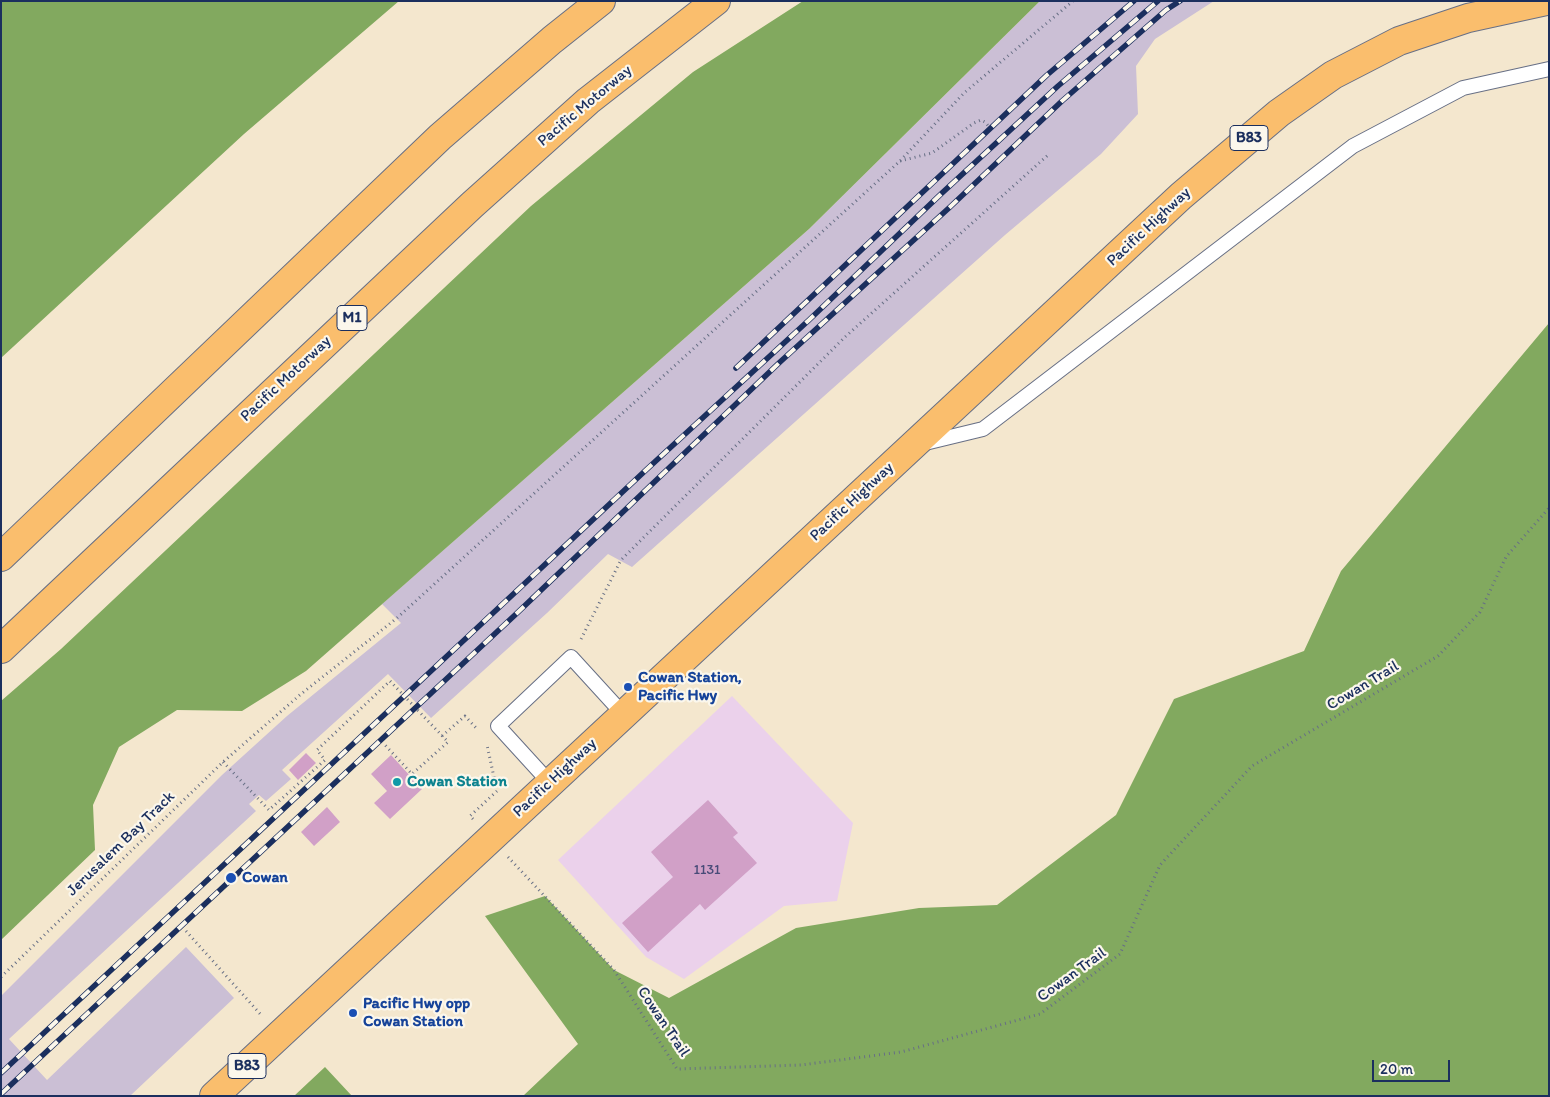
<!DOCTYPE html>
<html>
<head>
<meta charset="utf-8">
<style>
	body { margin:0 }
	#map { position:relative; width:1550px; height:1097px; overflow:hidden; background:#f4e7ce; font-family:Itim,sans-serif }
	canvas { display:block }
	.frame { position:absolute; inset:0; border:2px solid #1b2f5e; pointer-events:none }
	.scale { position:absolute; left:1372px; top:1060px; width:78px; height:22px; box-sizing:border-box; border:2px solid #1b2f5e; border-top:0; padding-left:6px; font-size:15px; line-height:18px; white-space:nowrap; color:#1b2f5e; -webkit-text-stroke:4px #fbf7ec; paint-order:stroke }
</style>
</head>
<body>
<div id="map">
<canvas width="1550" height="1097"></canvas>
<div class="frame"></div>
<div class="scale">20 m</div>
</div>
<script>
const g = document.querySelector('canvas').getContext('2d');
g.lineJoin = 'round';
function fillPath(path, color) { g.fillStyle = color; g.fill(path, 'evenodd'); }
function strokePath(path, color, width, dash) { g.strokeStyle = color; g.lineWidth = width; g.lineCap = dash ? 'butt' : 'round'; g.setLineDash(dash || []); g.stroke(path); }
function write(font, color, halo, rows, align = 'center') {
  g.font = font + ' Itim,sans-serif'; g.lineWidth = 4.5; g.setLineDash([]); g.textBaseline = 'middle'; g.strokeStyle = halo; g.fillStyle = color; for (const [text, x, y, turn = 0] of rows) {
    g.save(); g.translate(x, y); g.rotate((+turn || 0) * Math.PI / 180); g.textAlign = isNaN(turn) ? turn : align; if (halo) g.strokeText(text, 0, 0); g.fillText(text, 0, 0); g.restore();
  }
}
fillPath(new Path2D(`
	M732,696L853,823L837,901L784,906L684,979L646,957L558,860Z`), '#ebd1eb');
fillPath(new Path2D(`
	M1040,1H1214L1155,39L1136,66L1138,114L1101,154L1005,235L632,567L608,554L547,613L431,718L388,674L282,770L291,779L266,801L259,795L249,804L256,811L9,1039L47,1080L186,947L234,998L130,1096H1V996L222,775L287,716L401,623L382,604L809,229Z`), '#cbbfd5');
fillPath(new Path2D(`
	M1,1H399L244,134L1,358Z
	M803,1H1040L809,229L306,671L242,711L177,710L119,747L93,805L95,850L1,940V701L61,649L531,206L693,72Z
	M1549,323V1096H523L578,1044L485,916L545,896L614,970L669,998L796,928L919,908L997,905L1116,815L1174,699L1304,651L1341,571Z
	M325,1067L352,1096H294Z`), '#82a95f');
fillPath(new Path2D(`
	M306,753L316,763L298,780L289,770Z
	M391,755L422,789L390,819L374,803L387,791L371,774Z
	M708,800L738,833L733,837L757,863L705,910L700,904L648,952L622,923L673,877L651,852Z
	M327,807L340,822L314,846L301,832Z`), '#d1a0c7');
const service = new Path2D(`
	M921,444L983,429L1353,146L1463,88L1549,69
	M550,783L498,726L571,657L624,715`);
const primary = new Path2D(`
	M214,1096L1181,196L1279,113L1333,75L1399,41L1468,18L1546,1`);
const motorway = new Path2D(`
	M1,557L440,137L552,40L601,1
	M1,649L472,205L588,101L716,1`);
strokePath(service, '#676f85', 16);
strokePath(primary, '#676f85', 30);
strokePath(motorway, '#676f85', 30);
strokePath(new Path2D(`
	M900,161L932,153L974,123L981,120L985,122L990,128
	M581,639L621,560L845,337L1048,155
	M442,736L465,716L478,730
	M223,762L269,810L325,760L317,750L390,681L448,742L412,774L385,745
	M473,819L470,816L497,791L487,745
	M508,857L614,970L677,1069L801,1065L901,1052L1040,1014L1120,954L1160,865L1252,766L1438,656L1480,612L1506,557L1549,508
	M186,931L262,1016
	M1,977L223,762L301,694L397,618L900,161L964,93L1073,1`), '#676f85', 3, [1, 4]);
strokePath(service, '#fff', 14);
strokePath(primary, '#fabe6d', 28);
strokePath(motorway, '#fabe6d', 28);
const rail = new Path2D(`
	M736,368L1047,75L1134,1
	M1,1073L646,470L809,320L942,193L1058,86L1158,1
	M1,1094L515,615L780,362L950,207L1062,101L1166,10L1180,1`);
strokePath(rail, '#1b2f5e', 5.5);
strokePath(rail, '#fbf7ec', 4, [11]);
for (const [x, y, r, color] of [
	[628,687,5,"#1a4fb4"],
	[397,782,5,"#0f9aa8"],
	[231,878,6,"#1a4fb4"],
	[353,1013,5,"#1a4fb4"]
]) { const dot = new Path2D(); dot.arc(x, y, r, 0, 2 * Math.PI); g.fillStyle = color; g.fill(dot); strokePath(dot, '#fbf7ec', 2); }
write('14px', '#484b78', null, [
	["1131",707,870]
]);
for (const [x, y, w] of [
	[1249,138,38],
	[352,318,30],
	[247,1066,38]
]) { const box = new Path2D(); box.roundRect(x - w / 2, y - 12.5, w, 25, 4); g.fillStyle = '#fbf7ec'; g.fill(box); strokePath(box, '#1b2f5e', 1); }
write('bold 15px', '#1b2f5e', null, [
	["B83",1249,138],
	["M1",352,318],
	["B83",247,1066]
]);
write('16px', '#1b2f5e', '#fbf7ec', [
	["Pacific Motorway",585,106,-40],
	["Pacific Highway",1149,227,-43],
	["Pacific Motorway",286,379,-43],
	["Pacific Highway",852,502,-43],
	["Cowan Trail",1363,686,-31],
	["Pacific Highway",555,778,-43],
	["Jerusalem Bay Track",121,844,-44],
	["Cowan Trail",1072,975,-36],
	["Cowan Trail",663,1022,56]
]);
write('bold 16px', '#164399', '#fbf7ec', [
	["Cowan Station,",638,678],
	["Pacific Hwy",638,696],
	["Cowan",242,878],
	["Pacific Hwy opp",363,1004],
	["Cowan Station",363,1022]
], 'left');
write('bold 16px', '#0d838f', '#fbf7ec', [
	["Cowan Station",407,782]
], 'left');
</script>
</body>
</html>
